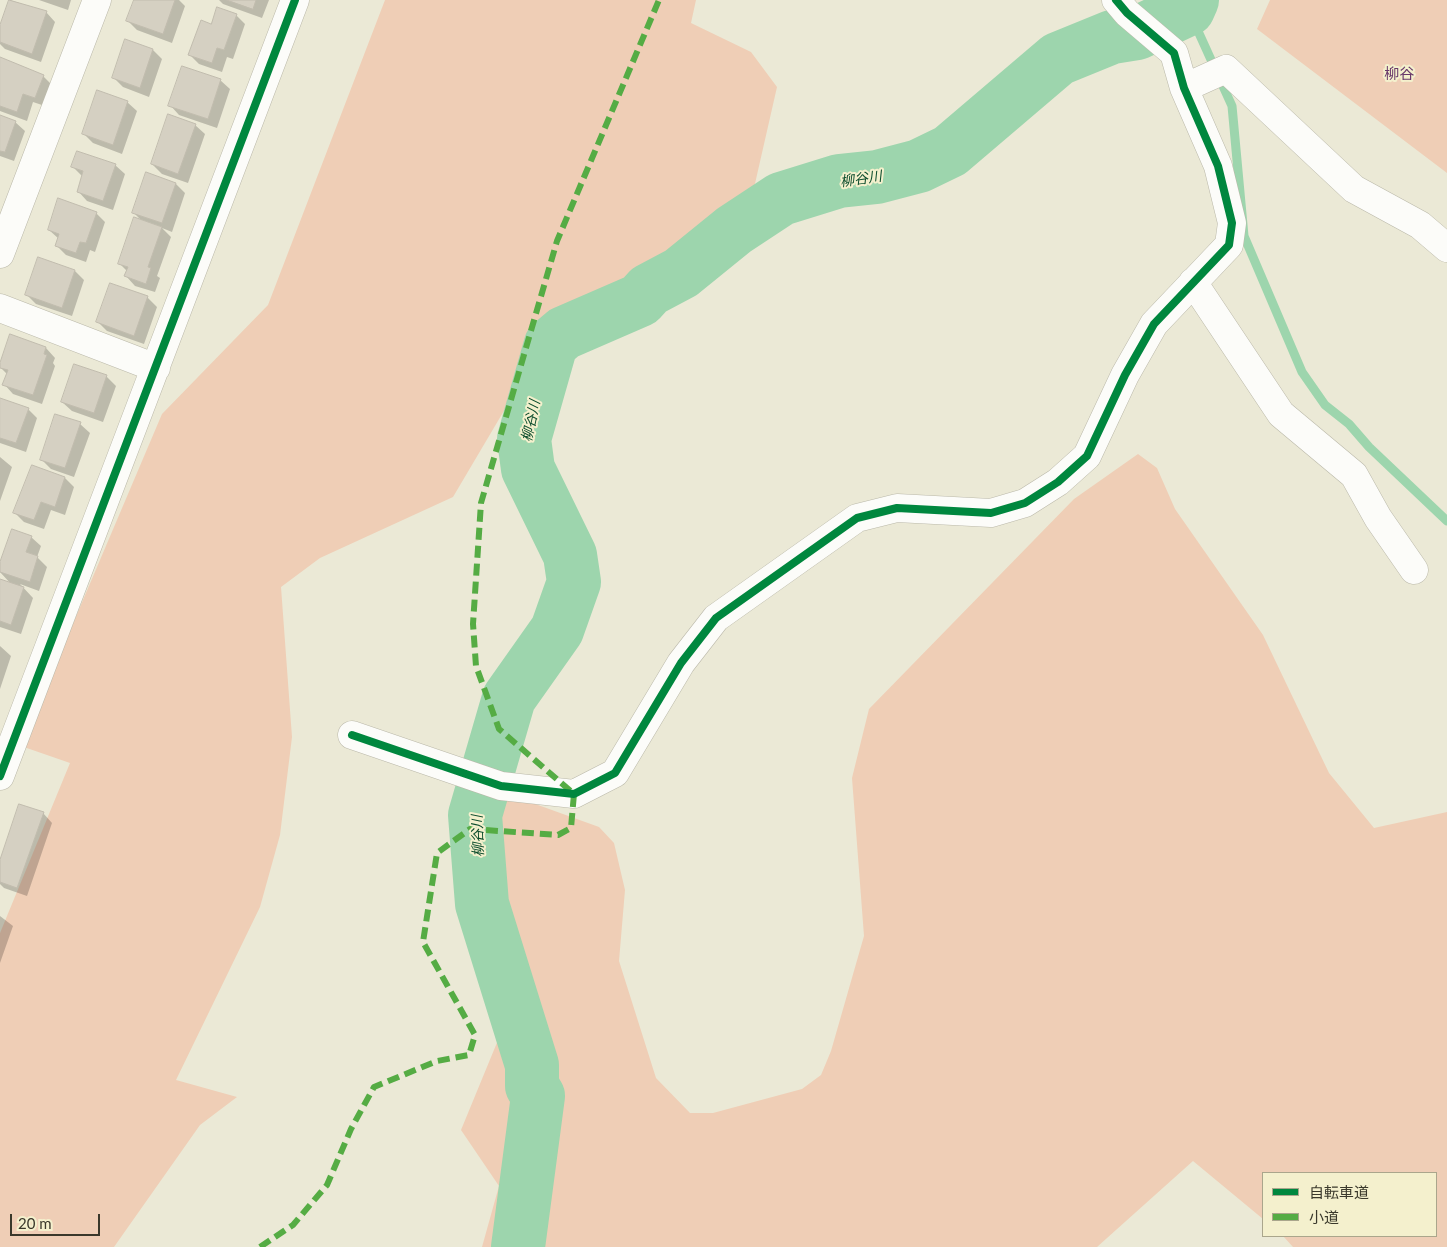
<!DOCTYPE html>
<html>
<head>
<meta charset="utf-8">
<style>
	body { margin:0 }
	#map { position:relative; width:1447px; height:1247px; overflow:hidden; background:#ebe9d6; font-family:Lato,"Noto Sans JP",sans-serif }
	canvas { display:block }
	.legend { position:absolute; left:1262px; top:1172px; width:175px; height:65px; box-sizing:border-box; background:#f4f0cd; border:1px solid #aaa68c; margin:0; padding:6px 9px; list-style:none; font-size:15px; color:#3a382b }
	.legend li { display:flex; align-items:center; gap:10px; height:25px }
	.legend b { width:25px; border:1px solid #aaa68c }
	.scale { position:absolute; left:10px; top:1214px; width:90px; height:22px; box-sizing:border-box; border:2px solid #3a382b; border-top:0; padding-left:6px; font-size:15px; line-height:18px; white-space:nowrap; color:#3a382b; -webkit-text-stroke:4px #f4f0cd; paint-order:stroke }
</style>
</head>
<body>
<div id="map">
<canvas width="1447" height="1247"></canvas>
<ul class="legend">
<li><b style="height:6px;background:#00873e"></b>自転車道</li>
<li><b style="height:6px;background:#55ac44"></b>小道</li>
</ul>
<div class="scale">20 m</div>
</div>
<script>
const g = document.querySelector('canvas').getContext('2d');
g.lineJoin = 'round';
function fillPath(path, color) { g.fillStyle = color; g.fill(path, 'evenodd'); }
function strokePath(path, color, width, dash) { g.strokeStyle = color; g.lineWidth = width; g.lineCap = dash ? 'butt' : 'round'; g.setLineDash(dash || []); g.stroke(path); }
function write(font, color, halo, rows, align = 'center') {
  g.font = font + ' Lato,"Noto Sans JP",sans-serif'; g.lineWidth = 4; g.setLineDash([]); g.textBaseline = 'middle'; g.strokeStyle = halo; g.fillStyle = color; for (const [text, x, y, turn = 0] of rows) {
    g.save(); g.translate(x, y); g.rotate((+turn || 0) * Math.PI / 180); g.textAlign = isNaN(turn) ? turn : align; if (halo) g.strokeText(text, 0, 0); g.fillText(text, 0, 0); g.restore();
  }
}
fillPath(new Path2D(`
	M385,0H696L691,23L751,52L777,87L754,188L739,213L560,316L453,497L320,558L281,587L292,737L280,835L260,907L176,1080L237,1097L200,1125L114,1247H0V933L70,763L21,746L162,414L268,305Z
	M1270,0H1447V173L1257,29Z
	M1138,454L1157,468L1175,509L1263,635L1329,773L1374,828L1447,812V1247H1293L1283,1236H1436V1173H1263V1219L1193,1161L1097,1247H482L499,1186L461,1130L503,1028L504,1003L471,943L466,856L502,792L599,827L614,843L625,890L619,961L656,1078L690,1113H713L802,1089L821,1075L831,1051L864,936L852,778L869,709L1074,499Z`), '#efceb6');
fillPath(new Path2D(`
	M10,0L46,12L55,22L41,62L5,49L0,44V29Z
	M39,0H71L68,10Z
	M135,0H179L185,6L172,43L137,30L128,21Z
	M219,0H269L262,18L223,4Z
	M236,15L245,24L233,59L227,57L222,72L199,64L190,55L212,25Z
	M153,50L162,59L149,97L123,87L114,78Z
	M0,59L43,76L52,85L45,106L33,102L27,121L0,111Z
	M220,80L230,89L217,128L179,115L170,105Z
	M127,102L137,111L122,154L93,143L84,134Z
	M0,116L15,122L25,131L14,161L0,156Z
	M195,125L205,134L188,183L162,174L152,164Z
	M115,165L125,174L113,210L87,201L78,191L82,176L73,167Z
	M176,184L185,193L172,232L162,228L171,237L157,276L160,278L155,292L135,286L126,276L127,271L120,264L142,221L133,212Z
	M96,213L105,222L95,252L90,250L86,262L66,255L57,246L59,239L49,230Z
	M38,258L75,271L84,280L72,316L36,304L26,294Z
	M147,297L157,307L144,344L107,331L98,322Z
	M11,336L46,348L55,358L53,363L55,366L42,404L13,394L4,384L7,374L0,367Z
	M106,376L116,386L103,422L72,411L62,402Z
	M0,399L28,409L37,418L26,452L0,443Z
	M80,424L90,433L74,477L51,469L41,459Z
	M0,457L12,467L0,501Z
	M33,467L65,478L74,487L65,515L51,510L44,529L24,522L15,513Z
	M31,537L41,546L37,557L47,567L39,591L20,584L33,598L21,634L0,627V580L11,584L0,572V566Z
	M0,646L11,656L0,689Z
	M43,813L52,823L27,896L4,888L0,884V863Z
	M0,916L13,926L0,963Z`), '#0003');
strokePath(new Path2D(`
	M1188,9L1232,106L1244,236L1302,372L1325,405L1349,424L1369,447L1447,521`), '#9dd5ad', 9);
strokePath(new Path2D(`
	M518,1247L538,1096L532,1086V1065L482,904L475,815L509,698L557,630L574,582L570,555L528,469L524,439L551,344L564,333L640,300L649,290L681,273L734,230L781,199L839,181L877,177L919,166L950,151L1058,59L1112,37L1137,33L1188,9L1192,0`), '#9dd5ad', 54);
const building = new Path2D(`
	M9,0L47,11L32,54L0,42V25Z
	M134,0H175L163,34L126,21Z
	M227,0H256L253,9Z
	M217,7L237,14L224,50L217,48L212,63L188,55L201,20L211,24Z
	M125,39L153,49L140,88L112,78Z
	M0,57L44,75L35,98L23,94L17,112L0,106Z
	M182,66L221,79L208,119L168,106Z
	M97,90L128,101L113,145L82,134Z
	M168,114L196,124L178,174L151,164Z
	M0,115L16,121L5,152L0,151Z
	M77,151L116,164L103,201L77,192L83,171L71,167Z
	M146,172L176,183L162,223L132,213Z
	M58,198L97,212L86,243L80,242L76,253L55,246L59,234L48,230Z
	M134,217L162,227L148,267L151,268L146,284L124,276L128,267L118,264Z
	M38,257L75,270L62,308L25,295Z
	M110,283L148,296L134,336L96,322Z
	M10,334L46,347L44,354L47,355L33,395L2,385L8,370L0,368V363Z
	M74,364L107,375L94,413L61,402Z
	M0,398L29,408L16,443L0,438Z
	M55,414L81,422L65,468L40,460Z
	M32,465L65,477L55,507L41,502L34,520L13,513Z
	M12,529L32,536L26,552L38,556L30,582L0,572V562Z
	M0,579L24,587L11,625L0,621Z
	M19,804L44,812L17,888L0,882V860Z`);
fillPath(building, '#d5d0c2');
strokePath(building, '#c1bcae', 1);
const minor = new Path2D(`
	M1184,88L1226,69L1354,189L1420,225L1447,248
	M0,254L97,0
	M1193,282L1281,414L1354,475L1378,518L1414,570
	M0,308L156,368
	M352,735L501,786L574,794L615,773L681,663L716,618L857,518L897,508L991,513L1025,503L1058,482L1087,456L1125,375L1154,324L1229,245L1232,223L1218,166L1184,88L1174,53L1127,13L1116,0
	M0,776L295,0`);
strokePath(minor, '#bab8a9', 29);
strokePath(minor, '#fcfcf9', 28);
strokePath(new Path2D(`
	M260,1247L293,1225L327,1185L351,1129L374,1087L437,1061L469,1055L475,1035L423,942L437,853L470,829L558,835L571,828L574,794L499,729L476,666L473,624L481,503L557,241L659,0`), '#55ac44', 6, [12, 6]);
strokePath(new Path2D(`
	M352,735L501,786L574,794L615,773L681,663L716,618L857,518L897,508L991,513L1025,503L1058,482L1087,456L1125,375L1154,324L1229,245L1232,223L1218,166L1184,88L1174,53L1127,13L1116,0
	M0,776L295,0`), '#00873e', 8);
write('italic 14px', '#0b4c2c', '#f4f0cd', [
	["柳谷川",861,179,-8],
	["柳谷川",531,421,-78],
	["柳谷川",478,836,-92]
]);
write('15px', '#68386a', '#f4f0cd', [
	["柳谷",1399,74]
]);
</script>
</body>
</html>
